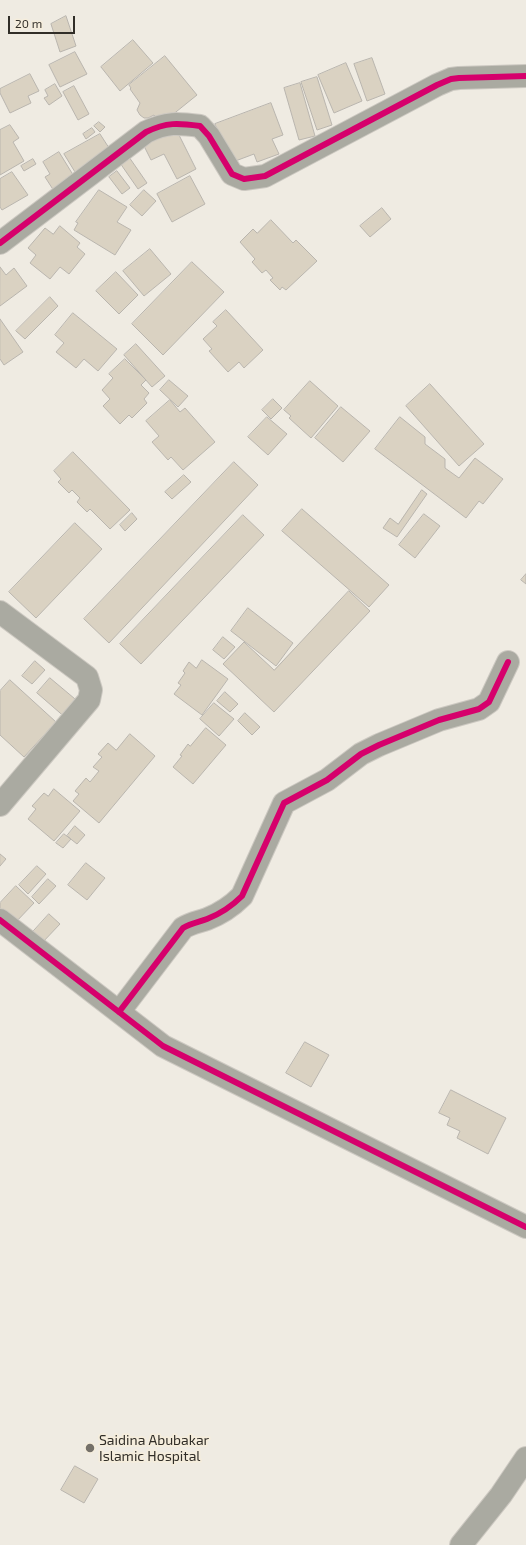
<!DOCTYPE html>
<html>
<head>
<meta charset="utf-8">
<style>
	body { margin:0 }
	#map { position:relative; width:526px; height:1545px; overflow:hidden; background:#efebe2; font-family:"Exo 2",sans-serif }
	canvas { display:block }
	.scale { position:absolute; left:8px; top:16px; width:67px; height:18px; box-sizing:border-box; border:2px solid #312e28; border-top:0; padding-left:5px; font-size:12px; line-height:14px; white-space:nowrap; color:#312e28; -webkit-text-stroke:3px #f5eddc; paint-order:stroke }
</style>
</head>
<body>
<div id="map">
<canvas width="526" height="1545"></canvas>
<div class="scale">20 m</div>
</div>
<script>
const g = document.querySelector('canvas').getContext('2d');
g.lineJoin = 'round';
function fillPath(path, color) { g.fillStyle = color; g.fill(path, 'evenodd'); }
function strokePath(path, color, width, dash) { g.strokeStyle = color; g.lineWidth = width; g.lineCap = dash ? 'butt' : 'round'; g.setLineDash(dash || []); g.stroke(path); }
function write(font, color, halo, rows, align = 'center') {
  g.font = font + ' "Exo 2",sans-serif'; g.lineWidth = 3.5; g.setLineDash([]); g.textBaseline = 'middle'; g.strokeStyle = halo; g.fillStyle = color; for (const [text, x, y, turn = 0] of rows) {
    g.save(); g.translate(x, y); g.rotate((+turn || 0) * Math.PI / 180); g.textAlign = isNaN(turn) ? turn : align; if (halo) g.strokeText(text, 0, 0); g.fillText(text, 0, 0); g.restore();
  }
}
const building = new Path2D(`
	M66,16L76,46L60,52L51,24Z
	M133,40L153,63L120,91L101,67Z
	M75,52L87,74L60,87L49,65Z
	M165,56L197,95L161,124L154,115L148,118H144L140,115L137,110L140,103L130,89L131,88L129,85Z
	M372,58L385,94L367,101L354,64Z
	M346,63L362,101L334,113L318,75Z
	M30,74L39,91L28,96L31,103L10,113L0,93V89Z
	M317,77L332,125L317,130L301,82Z
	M300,83L315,136L299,140L284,88Z
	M55,84L62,96L49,105L44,98L48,96L45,90Z
	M74,86L89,114L78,120L63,92Z
	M271,103L283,135L272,139L279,154L257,162L254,154L230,163L215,124Z
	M99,122L105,127L100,132L94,126Z
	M10,125L19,138L13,142L24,161L0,175V130Z
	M175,127L196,169L177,179L164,154L151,160L143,144Z
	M92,128L95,132L86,139L83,134Z
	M100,134L111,151L75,172L64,154Z
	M59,152L75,178L54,191L45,177L50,174L43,162Z
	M129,157L147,183L138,189L120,163Z
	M33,159L36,164L24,171L21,166Z
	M117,171L130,188L122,194L109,177Z
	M12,172L28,195L2,210L0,207V179Z
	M190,176L205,204L172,222L157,194Z
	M99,190L127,207L117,222L131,230L115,255L74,230L78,223L76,222Z
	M144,190L156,201L142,216L130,205Z
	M382,208L391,219L370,237L360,226Z
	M271,220L293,243L296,240L317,261L286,290L282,287L280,290L270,280L273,278L266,270L262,273L252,262L255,259L240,242L253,229L257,233Z
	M60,226L80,243L77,247L85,254L69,274L60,267L50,279L30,263L36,255L28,248L45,228L53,234Z
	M150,249L171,274L144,296L123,271Z
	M192,262L224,292L163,355L132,324Z
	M0,267L6,275L14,268L27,286L0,306Z
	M116,272L138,295L119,314L96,291Z
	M50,297L58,306L25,339L16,331Z
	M226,310L263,350L244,368L239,362L228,372L209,351L212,349L203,339L217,326L213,322Z
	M73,313L117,349L98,371L84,359L76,368L56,352L64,343L55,335Z
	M0,319L23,352L4,365L0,359Z
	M136,344L165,376L152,387L124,355Z
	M125,359L146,380L141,385L149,393L144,399L147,403L132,418L129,415L120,424L103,406L110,399L102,390L113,378L109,374Z
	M169,380L188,396L178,407L160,390Z
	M310,381L338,406L311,438L289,418L291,416L284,410Z
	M430,384L484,444L459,466L406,406Z
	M273,399L282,408L271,419L262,410Z
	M170,400L180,412L185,408L215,442L183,470L171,457L168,460L152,442L159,436L146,421Z
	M341,407L370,431L343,462L315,438Z
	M267,417L287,434L268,455L248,437Z
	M400,417L425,437V444L445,459V468L459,478L475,458L503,479L483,504L479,501L466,518L375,449Z
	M73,452L130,510L110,529L90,509L87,512L77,502L80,498L72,490L69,493L58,482L61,479L54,471Z
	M234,462L258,485L109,643L84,619Z
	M184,475L191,482L172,499L165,492Z
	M422,490L427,494L397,537L383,528L390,518L398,524Z
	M302,509L389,585L369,607L282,531Z
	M132,513L137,519L125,531L120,525Z
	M424,514L440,526L415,558L399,545Z
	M243,515L264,535L141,664L120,644Z
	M75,523L102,549L36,618L9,592Z
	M526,574V584L521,580Z
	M349,591L370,611L274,712L223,664L244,642L274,670Z
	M248,608L293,643L276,666L231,631Z
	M223,637L235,647L224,659L213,650Z
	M202,660L228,679L202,715L174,694L181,685L178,683L185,673L183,671L189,662L196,668Z
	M35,661L45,670L32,684L22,676Z
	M50,678L81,704L67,719L37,693Z
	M10,680L56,722L24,757L0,735V691Z
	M225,692L238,704L230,712L217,701Z
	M214,703L234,719L219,736L200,719Z
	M245,713L260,727L252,735L238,721Z
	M206,728L226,745L193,784L173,767L182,756L180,755L188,744L190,746Z
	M130,734L155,756L99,823L73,801L79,794L75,791L86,778L90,782L99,771L93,767L102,757L98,754L108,743L116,750Z
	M54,789L80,811L54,841L28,819L36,809L32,806L44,793L48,796Z
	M75,826L85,835L77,844L67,836Z
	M64,834L71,839L63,848L56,843Z
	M0,854L6,859L0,866Z
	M86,863L105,878L87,900L68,885Z
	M37,866L46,874L28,894L19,885Z
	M48,879L56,886L39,904L32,897Z
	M16,886L34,903L14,924L0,911V903Z
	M49,914L60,924L41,944L31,934Z
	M305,1042L329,1055L311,1087L286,1073Z
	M451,1090L506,1118L488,1154L457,1138L460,1131L447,1125L450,1118L439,1113Z
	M75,1466L98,1479L84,1503L61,1490Z`);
fillPath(building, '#dad2c2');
strokePath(building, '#b9b5ae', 1);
const minor = new Path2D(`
	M0,243L146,132C167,122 178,123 200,126L209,136L232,174L244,179L265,176L437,85L451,79L459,78L526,76
	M0,612L87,677L91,690L89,700L0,805
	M0,920L163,1046L526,1227
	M119,1012L183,928C191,923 199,922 207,919C220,914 233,905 242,896L284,803L327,780L361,754L379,745L439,720L479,709L489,702L508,662
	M461,1545L501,1495L526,1458`);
strokePath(minor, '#ccc8c1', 24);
strokePath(minor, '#aaaaa1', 22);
strokePath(new Path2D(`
	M0,243L146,132C167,122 178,123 200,126L209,136L232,174L244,179L265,176L437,85L451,79L459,78L526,76
	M0,920L163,1046L526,1227
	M119,1012L183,928C191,923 199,922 207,919C220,914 233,905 242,896L284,803L327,780L361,754L379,745L439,720L479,709L489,702L508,662`), '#d6006c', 6);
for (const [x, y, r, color] of [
	[90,1448,5,"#747069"]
]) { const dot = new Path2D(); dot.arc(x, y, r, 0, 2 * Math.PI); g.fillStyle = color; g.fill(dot); strokePath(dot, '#f5eddc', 1.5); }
write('14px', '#312e28', '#f5eddc', [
	["Saidina Abubakar",99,1440],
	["Islamic Hospital",99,1456]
], 'left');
</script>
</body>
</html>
